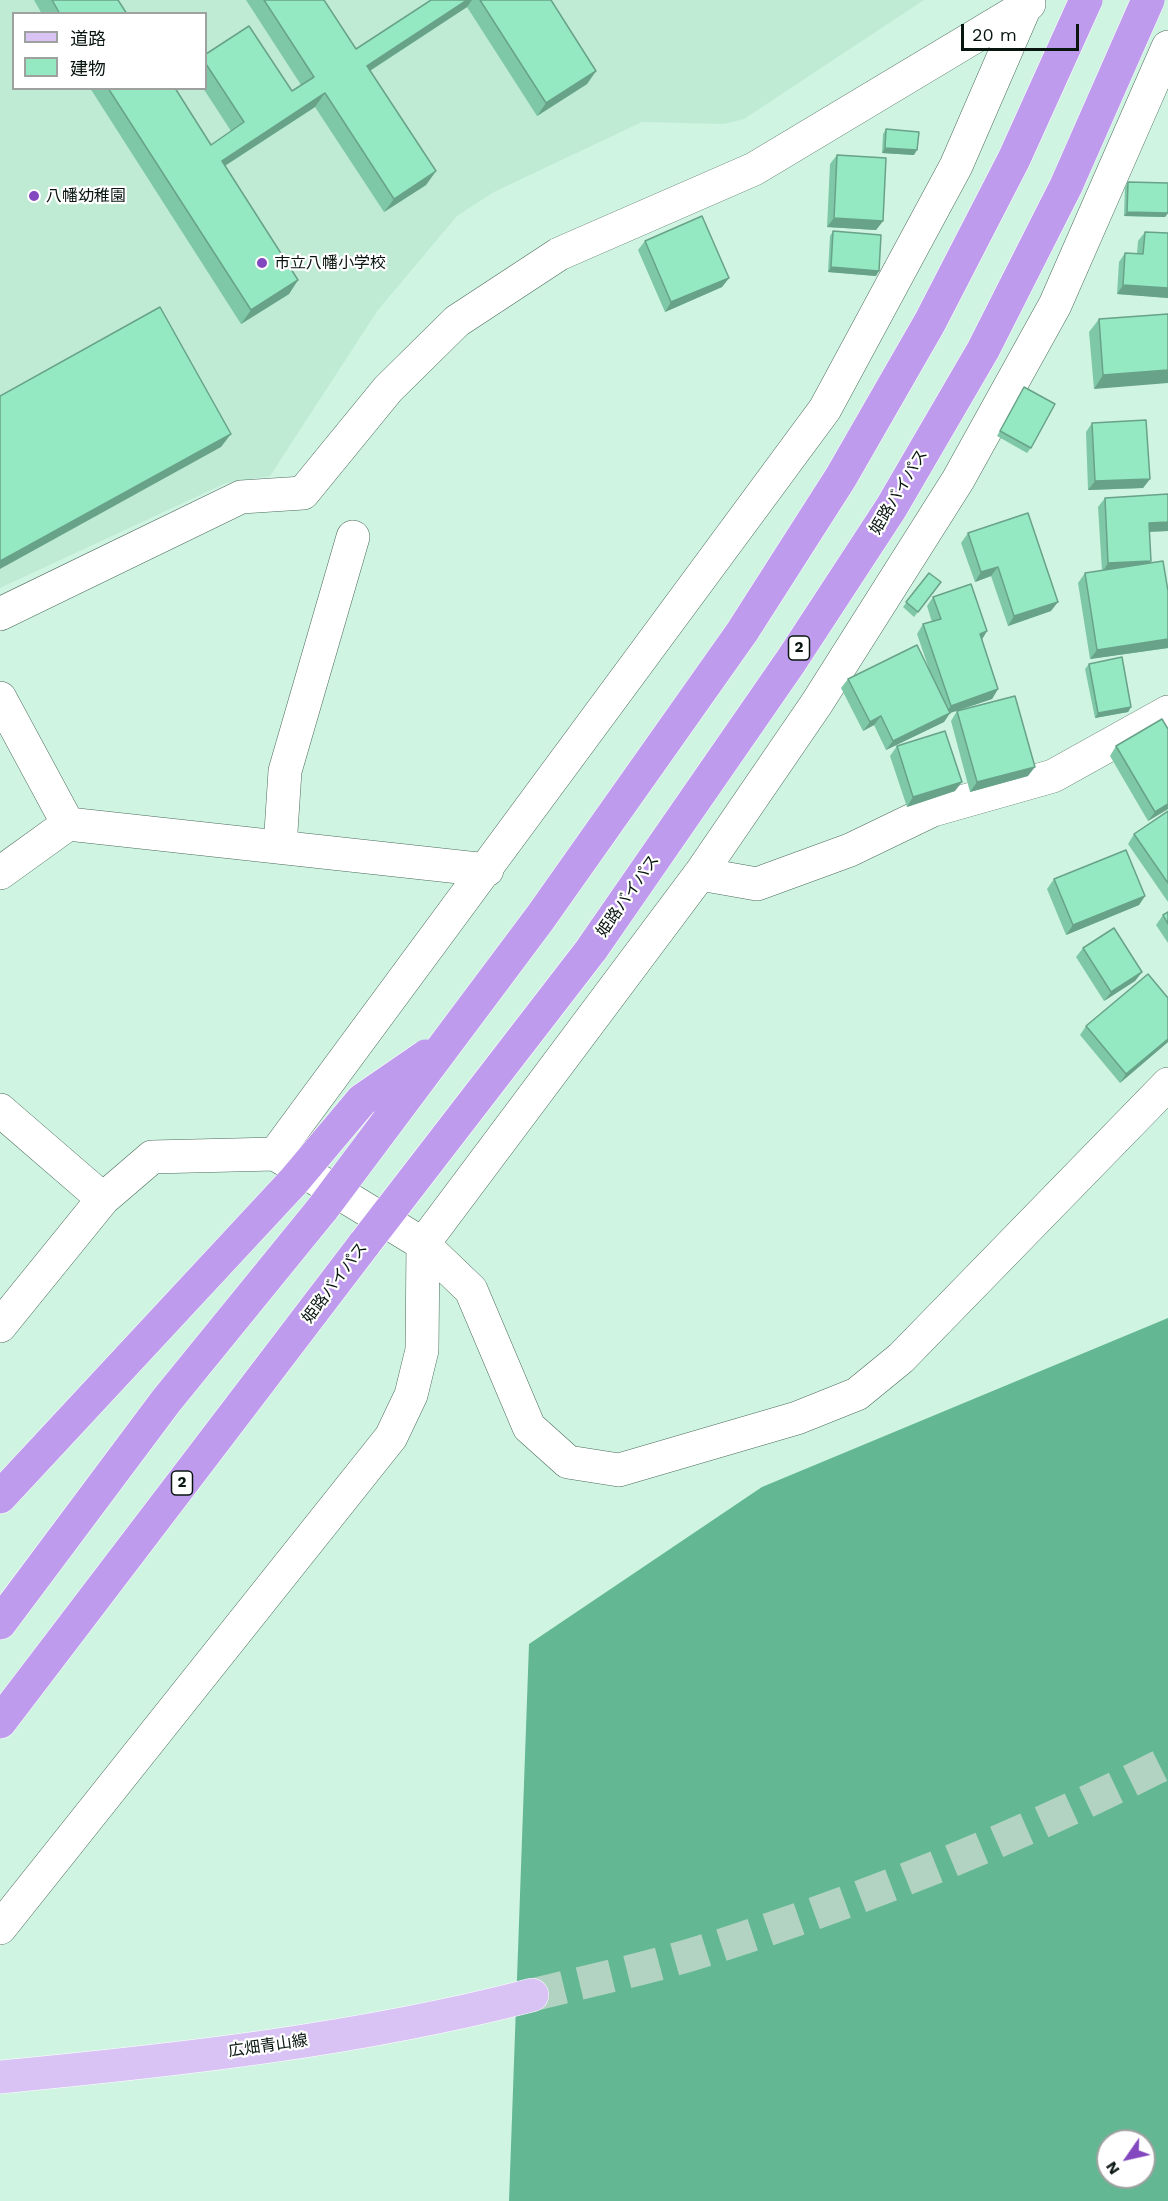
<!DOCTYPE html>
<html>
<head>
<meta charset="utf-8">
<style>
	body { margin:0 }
	#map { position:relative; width:1168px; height:2201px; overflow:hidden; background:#d0f4e2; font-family:"Work Sans","Noto Sans JP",sans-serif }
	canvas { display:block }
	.legend { position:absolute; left:12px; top:12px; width:195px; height:78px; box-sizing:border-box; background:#fff; border:2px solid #9da29f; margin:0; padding:8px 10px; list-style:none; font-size:18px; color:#091610 }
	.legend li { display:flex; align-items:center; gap:12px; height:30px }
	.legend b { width:30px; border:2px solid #9da29f }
	.north { position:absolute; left:1096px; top:2129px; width:60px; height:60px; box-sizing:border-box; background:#fff; border:2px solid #9da29f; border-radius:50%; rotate:236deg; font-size:16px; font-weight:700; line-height:24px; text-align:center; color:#091610 }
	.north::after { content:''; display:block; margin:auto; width:21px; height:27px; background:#8348bf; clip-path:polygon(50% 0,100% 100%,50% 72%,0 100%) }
	.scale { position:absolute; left:961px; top:24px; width:118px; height:27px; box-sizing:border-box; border:3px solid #091610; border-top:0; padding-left:8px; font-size:18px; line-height:21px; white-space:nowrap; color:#091610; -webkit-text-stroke:4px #fff; paint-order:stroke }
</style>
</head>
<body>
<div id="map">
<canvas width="1168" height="2201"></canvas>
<ul class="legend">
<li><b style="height:8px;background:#d9c3f5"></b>道路</li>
<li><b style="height:16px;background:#94e8c2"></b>建物</li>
</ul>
<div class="north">N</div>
<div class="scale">20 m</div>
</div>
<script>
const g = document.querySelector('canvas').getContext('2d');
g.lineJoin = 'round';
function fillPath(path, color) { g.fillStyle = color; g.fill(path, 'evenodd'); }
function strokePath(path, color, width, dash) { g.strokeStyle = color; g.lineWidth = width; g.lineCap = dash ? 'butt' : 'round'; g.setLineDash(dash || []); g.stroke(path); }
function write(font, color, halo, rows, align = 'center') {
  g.font = font + ' "Work Sans","Noto Sans JP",sans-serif'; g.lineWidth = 4.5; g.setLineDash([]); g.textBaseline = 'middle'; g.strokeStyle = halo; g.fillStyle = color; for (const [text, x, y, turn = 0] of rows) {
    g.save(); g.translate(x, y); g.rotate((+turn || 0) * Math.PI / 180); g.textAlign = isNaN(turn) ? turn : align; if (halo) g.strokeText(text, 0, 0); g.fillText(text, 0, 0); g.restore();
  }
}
fillPath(new Path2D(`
	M0,0H924L744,119L724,124L642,122L494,192L457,216L378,310L270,476L226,483L0,588ZM14,14H206V88H14Z`), '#bfebd5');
fillPath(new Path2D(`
	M1168,1318V2201H509L529,1644L762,1487ZM1108,2141H1144V2177H1108Z`), '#63b793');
strokePath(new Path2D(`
	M532,1995C588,1981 645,1969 700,1952C858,1902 1020,1837 1168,1762`), '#b2d3c2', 33, [33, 16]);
const minor = new Path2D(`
	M0,614L241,497L303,493L388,389L457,321L559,254L754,169L1029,4
	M0,698L68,824L487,870
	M280,847L285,771L353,537
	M0,873L68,824
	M700,874L757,884L850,850L933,810L1053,776L1168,712
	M0,1110L103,1199
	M275,1154L825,409L956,166L1028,0
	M0,1326L103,1199L152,1157L275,1154L423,1244L471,1290L529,1427L568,1462L619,1470L797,1418L857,1394L901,1358L1168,1084
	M0,1928L391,1437L411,1395L422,1350L423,1244L700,874L817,703L958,480L1055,305L1168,47`);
const major = new Path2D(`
	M0,2077C178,2060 358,2040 532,1995`);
const highway = new Path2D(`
	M0,1497L293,1182
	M0,1623L166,1401L323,1208
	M0,1722L365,1243`);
strokePath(minor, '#4b6b5c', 34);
strokePath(major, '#fff', 34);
strokePath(highway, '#fff', 34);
strokePath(minor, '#fff', 33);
strokePath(major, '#d9c3f5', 33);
strokePath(highway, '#bf9bee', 33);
const highwayBridge = new Path2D(`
	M293,1182L362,1100L426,1056
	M323,1208L540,918L742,632L841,477L930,322L1014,159L1086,0
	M365,1243L591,950L791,661L891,508L983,350L1066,186L1148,0`);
strokePath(highwayBridge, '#fff', 34, []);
strokePath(highwayBridge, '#bf9bee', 33);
fillPath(new Path2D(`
	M34,0H118L127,14H42Z
	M246,0H324L356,49L431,0H551L596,71L587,84L537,116L467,7L370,71L436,171L426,185L384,212L315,107L225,166L298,280L289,294L241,324L90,88H175L211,145L231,131L203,88H206V54L292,91L301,85Z
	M886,129L914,155L882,153L883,134Z
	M837,155L883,221L876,230L827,227L830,164Z
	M1128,182L1168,213L1165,217L1124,216L1125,187Z
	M833,231L876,276L828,272L830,236Z
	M1145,232L1168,233V298L1117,294L1119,262L1125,253H1137L1138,241Z
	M645,241L729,278L722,287L665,312L638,250Z
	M1168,314L1094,389L1089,332L1099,319Z
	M1024,387L1031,448L1027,453L997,436Z
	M1092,423L1150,479L1143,488L1088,490L1086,432Z
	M1168,494V531L1149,532L1151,561L1149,563L1168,591V648L1090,659L1078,583L1085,573L1102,571L1098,507L1105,498Z
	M968,533L1051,611L1008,626L991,576L975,582L961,543Z
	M929,573L941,582L914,617L903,607Z
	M933,597L987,631L982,639L998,689L992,699L950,713L944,722L886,750L874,725L863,731L841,688L848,679L929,669L917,634L923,624L932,622L927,606Z
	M1089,664L1131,707L1128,712L1095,718L1085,669Z
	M957,711L1028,776L970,792L951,721Z
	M1168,729V809L1148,821L1110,756L1116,746Z
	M897,746L955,791L907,807L890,756Z
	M1168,811V902L1128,844L1134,834Z
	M1054,879L1145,896L1139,905L1066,935L1047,889Z
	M1168,912V943L1156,925L1163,915Z
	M1083,948L1142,972L1135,981L1104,1001L1076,957Z
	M1168,998V1042L1120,1083L1080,1035L1086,1026Z`), '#7fc8a7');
fillPath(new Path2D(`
	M467,0H472L467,7L357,79L367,66Z
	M596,71L587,84L537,116L546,103Z
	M325,93L315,107L212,174L222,161Z
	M885,148L917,150L914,155L882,153Z
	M436,171L426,185L384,212L394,199Z
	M1127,212L1168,213L1165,217L1124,216Z
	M834,218L883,221L876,230L827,227Z
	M831,267L879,271L876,276L828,272Z
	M729,278L722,287L665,312L671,302Z
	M298,280L289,294L241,324L251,310Z
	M1123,285L1168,288V298L1117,294Z
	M1168,370V383L1094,389L1103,375Z
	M231,434L221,447L0,569V561Z
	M1150,479L1143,488L1088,490L1095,481Z
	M1168,522V531L1142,532L1149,523Z
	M1151,561L1144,571L1102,573L1108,563Z
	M998,567L991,576L975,582L981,572Z
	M1058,602L1051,611L1008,626L1014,616Z
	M987,631L981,641L980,634Z
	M1168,639V648L1090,659L1097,650Z
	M998,689L992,699L950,713L944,722L886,750L893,741L944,715L951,706Z
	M1131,707L1128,712L1095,718L1098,713Z
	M881,716L874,725L863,731L870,722Z
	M1035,767L1028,776L970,792L977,782Z
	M962,782L955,791L907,807L913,797Z
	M1168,804V809L1148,821L1155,812Z
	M1145,896L1139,905L1066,935L1073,925Z
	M1142,972L1135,981L1104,1001L1111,992Z
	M1168,1039V1042L1120,1083L1126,1074Z`), '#68a288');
const building = new Path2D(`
	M52,0H118L127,14H60Z
	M264,0H324L356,49L431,0H467L367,66L436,171L394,199L325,93L222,161L298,280L251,310L108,88H175L211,145L244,122L206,64V54L249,26L292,91L314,77Z
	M480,0H551L596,71L546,103Z
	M886,129L919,132L917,150L885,148Z
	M837,155L886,158L883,221L834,218Z
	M1128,182L1168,183V213L1127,212Z
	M702,216L729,278L671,302L645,241Z
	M833,231L881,235L879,271L831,267Z
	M1145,232L1168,233V288L1123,285L1125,253L1143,254Z
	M160,307L231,434L0,561V396Z
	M1168,314V370L1103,375L1099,319Z
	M1024,387L1055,404L1031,448L1000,431Z
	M1146,420L1150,479L1095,481L1092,423Z
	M1168,494V522L1149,523L1151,561L1108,563L1105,498Z
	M1028,513L1058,602L1014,616L998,567L981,572L968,533Z
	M1163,561L1168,591V639L1097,650L1085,573Z
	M929,573L941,582L918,612L906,602Z
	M971,584L987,631L980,634L998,689L951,706L923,624L941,619L933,597Z
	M917,645L950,713L893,741L881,716L870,722L848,679Z
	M1122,657L1131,707L1098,713L1089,664Z
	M1015,696L1035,767L977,782L957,711Z
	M1162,719L1168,729V804L1155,812L1116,746Z
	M945,731L962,782L913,797L897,746Z
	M1168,811V883L1134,834Z
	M1126,850L1145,896L1073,925L1054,879Z
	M1168,912V924L1163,915Z
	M1114,928L1142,972L1111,992L1083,948Z
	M1148,974L1168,998V1039L1126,1074L1086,1026Z`);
fillPath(building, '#94e8c2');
strokePath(building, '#68a288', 1.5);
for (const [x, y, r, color] of [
	[34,196,6,"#8348bf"],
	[262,263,6,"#8348bf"]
]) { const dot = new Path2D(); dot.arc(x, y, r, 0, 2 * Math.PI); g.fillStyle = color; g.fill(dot); strokePath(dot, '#fff', 2); }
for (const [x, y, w] of [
	[799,648,21],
	[182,1483,21]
]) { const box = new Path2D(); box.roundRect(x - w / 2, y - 12, w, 24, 4.5); g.fillStyle = '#fff'; g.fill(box); strokePath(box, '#091610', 1.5); }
write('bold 15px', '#091610', null, [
	["2",799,648],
	["2",182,1483]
]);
write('16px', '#091610', '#fff', [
	["八幡幼稚園",46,196],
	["市立八幡小学校",274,263]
], 'left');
write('16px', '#091610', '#fff', [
	["姫路バイパス",899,492,-59],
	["姫路バイパス",628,896,-55],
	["姫路バイパス",335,1283,-53],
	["広畑青山線",268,2046,-8]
]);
</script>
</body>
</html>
